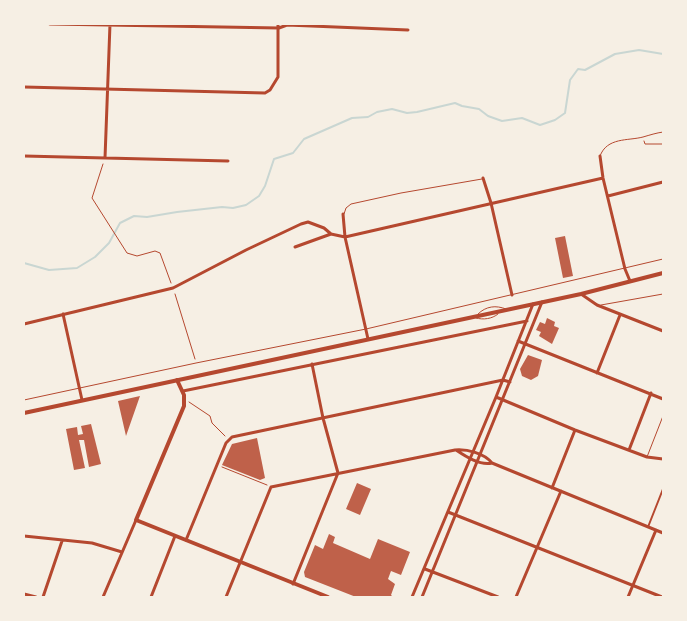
<!DOCTYPE html>
<html>
<head>
<meta charset="utf-8">
<style>
	body { margin:0 }
	#map { position:relative; width:687px; height:621px; overflow:hidden; background:#f6efe4; font-family:"DejaVu Sans",sans-serif }
	canvas { display:block }
	.frame { position:absolute; inset:0; border:25px solid #f6efe4; pointer-events:none }
</style>
</head>
<body>
<div id="map">
<canvas width="687" height="621"></canvas>
<div class="frame"></div>
</div>
<script>
const g = document.querySelector('canvas').getContext('2d');
g.lineJoin = 'round';
function strokePath(path, color, width, dash) { g.strokeStyle = color; g.lineWidth = width; g.lineCap = dash ? 'butt' : 'round'; g.setLineDash(dash || []); g.stroke(path); }
function fillPath(path, color) { g.fillStyle = color; g.fill(path, 'evenodd'); }
strokePath(new Path2D(`
	M24,263L49,270L77,268L95,257L109,243L120,223L134,216L147,217L177,212L222,207L233,208L246,205L259,196L265,186L274,159L293,153L304,139L352,118L368,117L377,112L392,109L407,113L417,112L455,103L462,106L479,109L488,116L502,121L522,118L540,125L555,120L565,113L570,80L578,69L585,70L615,54L639,50L663,54`), '#c9d6d2', 2);
fillPath(new Path2D(`
	M565,236L573,276L563,278L555,238Z
	M547,318L555,322L554,326L559,328L552,344L539,336L541,332L536,330L540,322L545,324Z
	M528,355L542,360L538,376L531,380L522,376L520,369Z
	M140,396L126,436L118,401Z
	M91,424L101,464L89,467L84,440H79L85,468L74,470L66,429L77,427L78,435L83,434L81,426Z
	M257,438L265,478L260,480L222,465L232,444Z
	M357,483L371,489L360,515L346,509Z
	M329,534L335,537L333,543L370,559L378,539L410,552L401,575L391,571L388,579L395,584L391,595L393,597H356L305,577L304,572L315,545L323,549Z`), '#bf614a');
strokePath(new Path2D(`
	M644,141L645,144H663
	M103,164L92,198L127,253L137,256L155,251L160,253L171,283
	M175,294L195,359
	M189,402L210,416L212,423L225,436
	M222,467L267,485`), '#b5482f', 1);
strokePath(new Path2D(`
	M600,156C607,137 628,141 643,137C650,135 656,133 663,132
	M344,214L346,208L351,204L401,193L482,179
	M601,305L663,294
	M478,314C486,306 496,305 506,309
	M476,318C483,320 492,319 498,314
	M24,400L196,363L366,329L663,259
	M647,457L663,416`), '#b5482f', 1);
strokePath(new Path2D(`
	M648,527L663,489`), '#b5482f', 2);
strokePath(new Path2D(`
	M50,24L279,28L287,25L408,30
	M24,87L265,93L270,90L278,77V24
	M24,156L228,161
	M600,156L603,178L625,269L630,281
	M105,158L110,24
	M483,178L491,203L512,295
	M608,196L663,182
	M343,214L345,237L368,339
	M295,247L331,234
	M581,294L597,305L663,331
	M63,314L82,400
	M24,324L173,288L246,250L301,224L308,222L324,228L331,234L345,237L603,178
	M518,341L663,399
	M597,373L620,315
	M183,391L527,321
	M496,397L575,430L647,457L663,459
	M456,450C465,456 480,466 492,463
	M629,450L651,393
	M552,488L575,430
	M448,512L662,597
	M24,536L92,543L122,552
	M186,540L226,443L232,437L503,380L510,382
	M425,569L498,597
	M293,584L338,473L323,418L312,364
	M24,594L36,597
	M43,597L62,541
	M103,597L136,520
	M151,597L175,536
	M226,597L271,487L455,450C467,449 484,453 492,463L663,533
	M412,597L496,397L533,304
	M422,597L542,302
	M516,597L561,491
	M628,597L656,530`), '#b5482f', 3);
strokePath(new Path2D(`
	M177,380L184,395V406L136,520L328,597`), '#b5482f', 4);
strokePath(new Path2D(`
	M24,413L581,294L663,273`), '#b5482f', 4);
</script>
</body>
</html>
